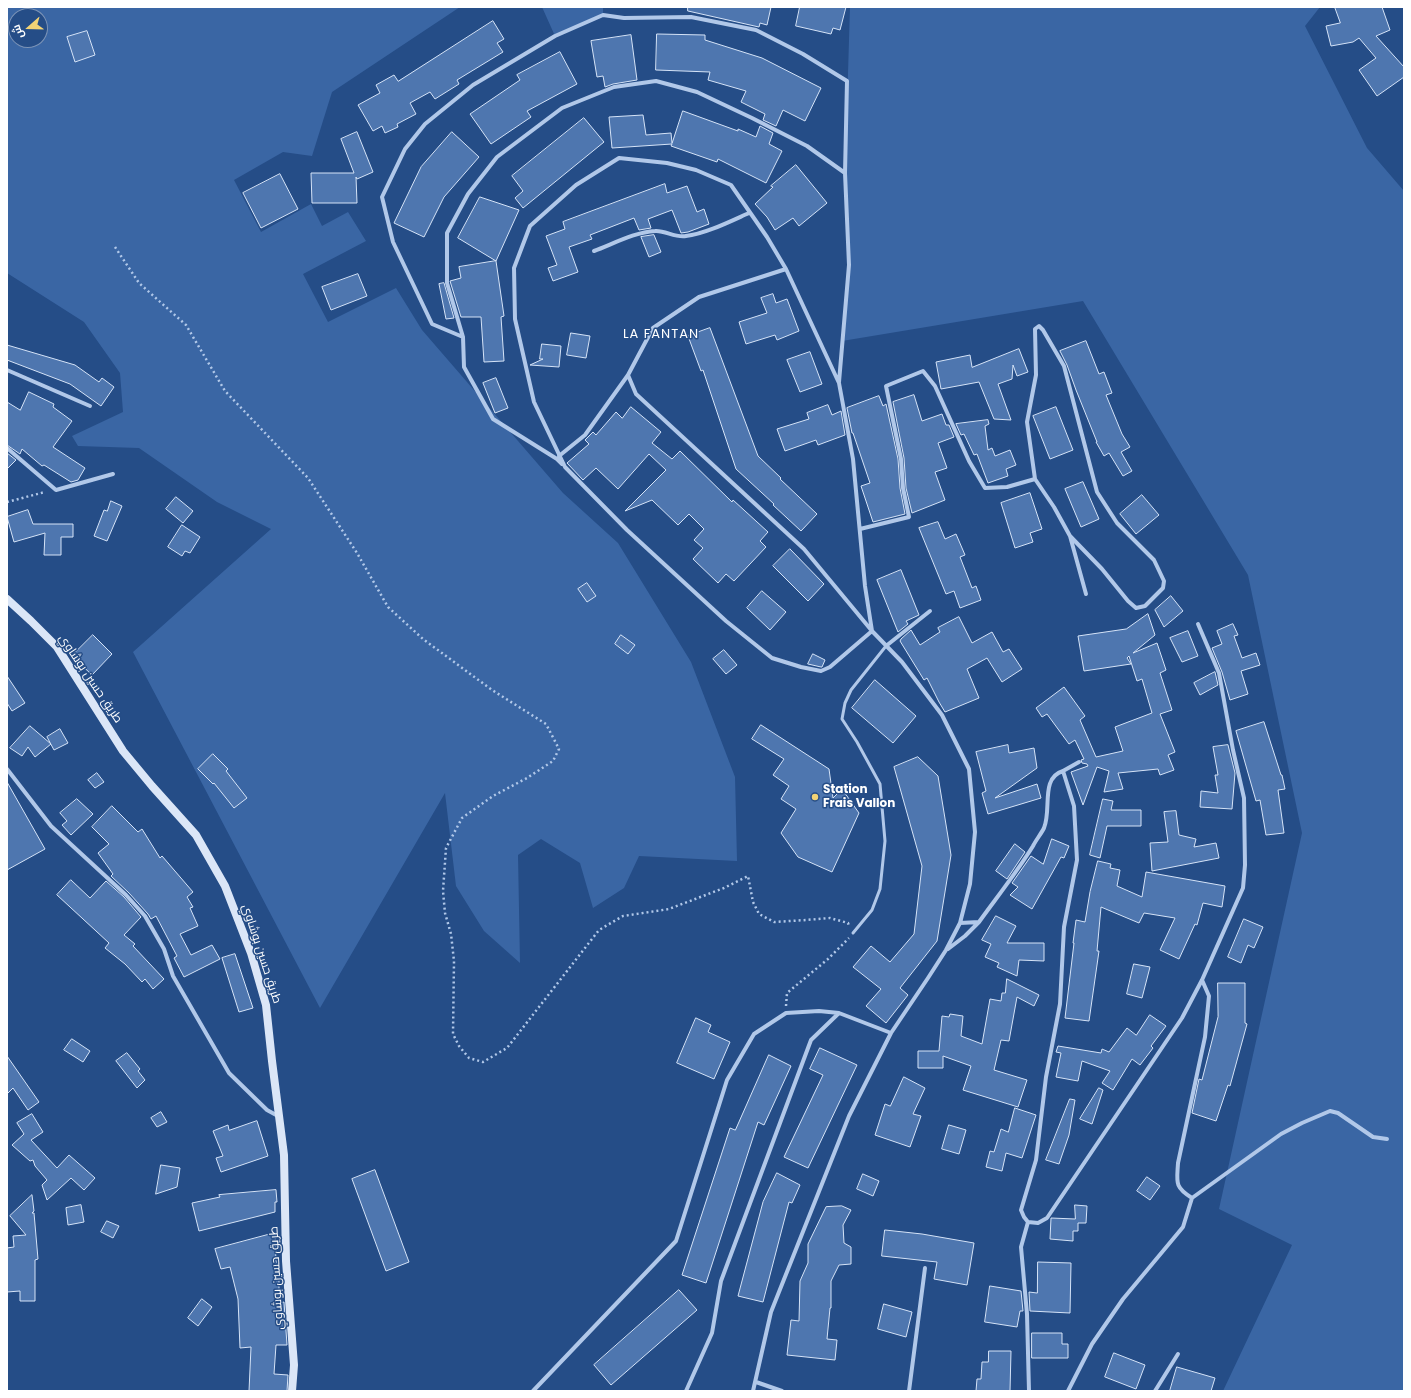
<!DOCTYPE html>
<html>
<head>
<meta charset="utf-8">
<style>
	body { margin:0 }
	#map { position:relative; width:1411px; height:1398px; overflow:hidden; background:#254d87; font-family:Poppins,Cairo,sans-serif }
	canvas { display:block }
	.frame { position:absolute; inset:0; border:8px solid #fff; pointer-events:none }
	.north { position:absolute; left:8px; top:8px; width:40px; height:40px; box-sizing:border-box; background:#254d87; border:1px solid #7c94b7; border-radius:50%; rotate:250deg; font-size:11px; font-weight:700; line-height:16px; text-align:center; color:#fff }
	.north::after { content:''; display:block; margin:auto; width:14px; height:18px; background:#f2d375; clip-path:polygon(50% 0,100% 100%,50% 72%,0 100%) }
</style>
</head>
<body>
<div id="map">
<canvas width="1411" height="1398"></canvas>
<div class="frame"></div>
<div class="north">ش</div>
</div>
<script>
const g = document.querySelector('canvas').getContext('2d');
g.lineJoin = 'round';
function fillPath(path, color) { g.fillStyle = color; g.fill(path, 'evenodd'); }
function strokePath(path, color, width, dash) { g.strokeStyle = color; g.lineWidth = width; g.lineCap = dash ? 'butt' : 'round'; g.setLineDash(dash || []); g.stroke(path); }
function write(font, color, halo, rows, align = 'center') {
  g.font = font + ' Poppins,Cairo,sans-serif'; g.lineWidth = 3; g.setLineDash([]); g.textBaseline = 'middle'; g.strokeStyle = halo; g.fillStyle = color; for (const [text, x, y, turn = 0] of rows) {
    g.save(); g.translate(x, y); g.rotate((+turn || 0) * Math.PI / 180); g.textAlign = isNaN(turn) ? turn : align; if (halo) g.strokeText(text, 0, 0); g.fillText(text, 0, 0); g.restore();
  }
}
fillPath(new Path2D(`
	M7,7H460L332,92L312,156L283,152L234,180L261,232L311,204L322,226L348,212L366,241L303,274L328,322L396,288L422,330L563,493L618,543L691,662L735,777L737,861L639,856L624,888L593,908L580,863L541,839L518,855L520,963L484,931L456,886L445,793L320,1008L133,652L271,529L217,502L139,448L78,446L72,436L123,412L120,373L84,322L7,273ZM16,16H40V40H16Z
	M542,7H603V15L555,36Z
	M850,7H1320L1305,26L1367,148L1404,191V1391H1223L1292,1245L1219,1209L1302,833L1248,575L1083,301L842,341L849,265L845,173Z`), '#3a66a4');
const building = new Path2D(`
	M688,7H771L767,25L760,23L759,27L688,11Z
	M800,7H846L840,30L833,28L831,34L796,26Z
	M1335,7H1382L1390,30L1376,36L1404,67V77L1377,96L1359,70L1376,58L1359,38L1353,42L1331,46L1326,26L1340,23Z
	M493,21L504,39L497,43L503,52L457,80L459,84L435,99L430,92L410,103L416,114L397,124L398,127L385,133L382,126L373,131L358,105L380,93L376,85L394,75L398,81Z
	M87,31L95,55L75,62L67,37Z
	M657,34L705,35V40L762,58L821,88L805,121L783,110L776,126L763,120L765,114L741,102L746,91L708,80L710,72L656,70Z
	M631,35L637,80L613,84L605,87L603,76L597,77L591,41Z
	M560,52L577,84L527,111L531,117L491,144L470,114L520,80L517,75Z
	M683,111L738,131V129L756,137L760,126L773,133L769,144L782,151L766,183L718,159L717,162L671,146L672,144L612,148L609,117L643,115L646,135L671,133L672,143Z
	M584,118L604,142L523,208L515,198L523,191L512,176Z
	M357,132L373,172L357,179L356,177L357,203H312L311,173H354L341,139Z
	M452,132L479,157L444,197L424,237L394,223L421,167Z
	M796,165L827,203L799,226L793,218L775,230L767,217L755,204L773,187L771,186Z
	M280,174L298,209L261,228L243,193Z
	M665,184L667,193L687,186L697,212L704,209L709,224L688,232L681,233L672,210L648,219L651,228L639,230L634,218L590,235L592,239L569,247L578,272L553,281L548,268L557,265L546,236L565,229L563,222Z
	M480,197L519,210L496,261L458,238Z
	M654,235L661,252L649,257L641,237Z
	M496,261L504,316L501,317L504,361L484,362L481,317H461L450,281L461,278L459,267Z
	M358,274L367,296L331,310L322,287Z
	M444,283L454,318L446,319L439,284Z
	M773,294L776,303L787,299L799,331L777,340L775,335L746,344L739,322L767,313L761,298Z
	M710,328L758,456L781,478L780,479L817,514L801,531L773,505L774,504L736,469L703,370L701,371L688,336Z
	M571,333L590,336L586,358L567,355Z
	M1086,341L1099,374L1104,372L1112,393L1106,395L1122,434L1130,447L1121,452L1132,471L1123,476L1109,453L1104,456L1096,442H1097L1076,390L1067,365L1060,351Z
	M542,344L561,346L559,367L530,365L543,359H540Z
	M7,345L75,365L99,382L102,378L114,387L101,406L70,384L7,360Z
	M1019,349L1028,372L1017,376L1013,365L1012,379L998,384L1011,420L994,419L979,382L941,389L936,362L970,355L972,367Z
	M810,352L822,384L800,392L787,360Z
	M496,378L508,408L495,413L483,383Z
	M29,392L54,404L53,407L72,421L53,447L85,468L78,480L71,482L44,465L42,466L22,449L20,454L7,445V402L20,410Z
	M914,395L922,421L942,414L946,425H949L954,437L938,443L947,468L935,472L945,500L912,513L906,488L904,458L893,402Z
	M879,396L883,406L886,404L898,459L900,488L905,514L873,522L861,486L870,483L853,433H852L847,408Z
	M828,405L832,415L841,411L845,435L818,445L816,440L785,451L777,429L809,419L807,413Z
	M631,407L661,432L652,443L672,459L680,451L732,502L733,500L768,532L760,541L766,547L734,581L726,574L718,583L693,559L703,548L694,540L704,529L689,514L678,525L652,500L625,511L666,470L649,454L618,489L596,468L583,480L567,463L589,444L585,440L593,432L596,435L616,412L622,418Z
	M1056,407L1073,450L1050,459L1033,416Z
	M988,420L989,424L985,426L988,450L992,448L995,456L1010,450L1016,465L1006,469L1008,476L988,483L977,454L974,455L964,434L961,435L956,424Z
	M7,453L16,460L7,469Z
	M1083,482L1099,519L1081,527L1065,489Z
	M1030,493L1042,529L1030,533L1033,542L1015,548L1001,503Z
	M1142,495L1159,515L1136,534L1120,514Z
	M176,497L193,511L183,523L166,509Z
	M111,501L122,506L107,541L94,536L104,510L107,511Z
	M28,510L33,524H73V537H61V555H44L45,533L14,542L7,517Z
	M938,522L945,539L956,534L965,555L960,557L972,588L976,586L981,600L960,608L954,591L946,594L919,528Z
	M182,525L200,537L190,553L185,551L182,556L168,547Z
	M790,549L824,584L808,601L773,566Z
	M901,570L919,615L906,621L908,624L898,632L877,580Z
	M587,583L596,596L587,602L578,589Z
	M762,591L786,612L770,630L747,608Z
	M1171,596L1183,611L1164,627L1155,610Z
	M1148,614L1155,635L1133,653L1157,643L1166,670L1160,673L1172,710L1160,714L1175,752L1168,755L1174,770L1160,775L1158,769L1118,773L1123,789L1104,792L1109,771L1097,767L1083,805L1071,772L1088,766L1087,764L1082,763L1081,760L1084,759L1075,740L1069,744L1047,714L1042,717L1036,708L1064,687L1085,716L1080,720L1096,757L1123,751L1115,727L1152,713L1142,679L1137,681L1129,656L1127,658L1131,664L1084,671L1078,636L1126,629Z
	M959,617L972,643L992,632L1003,652L1009,649L1022,669L1002,682L987,658L967,669L979,698L945,712L939,702L927,678L924,680L900,641L901,639L911,630L920,645L940,632L938,628Z
	M1233,624L1238,635L1234,636L1242,658L1256,653L1260,665L1241,671L1248,694L1230,700L1222,672L1212,648L1222,644L1217,631Z
	M1188,631L1198,656L1182,662L1170,638Z
	M93,635L112,654L92,675L72,656Z
	M621,635L635,645L628,654L615,644Z
	M724,650L737,665L726,674L713,659Z
	M813,654L825,660L822,667H821L808,664Z
	M1215,672L1218,685L1200,695L1194,683Z
	M7,676L25,703L12,711L7,703Z
	M875,680L916,716L893,743L852,708Z
	M1264,722L1281,775H1282L1285,789L1278,790L1284,833L1266,835L1260,800L1256,801L1236,731Z
	M761,725L829,769L833,798L842,789L859,813L832,872L798,857L781,833L796,809L781,799L789,786L773,775L784,759L752,739Z
	M30,726L51,744L35,757L28,747L22,756L10,748Z
	M60,729L68,743L54,750L47,737Z
	M1008,745L1009,753L1034,748L1037,768L995,798L1037,784L1041,798L988,814L982,793L986,791L976,752Z
	M1228,745L1235,773L1232,809L1200,807L1201,791L1218,793L1215,775H1218L1213,747Z
	M213,754L228,769L226,771L247,798L234,808L214,783L213,784L198,769Z
	M918,757L938,776L951,855L937,941L900,988L908,995L886,1023L866,1006L881,989L853,967L871,946L890,962L914,934L922,866L894,767Z
	M97,773L104,782L95,788L88,780Z
	M7,782L45,849L7,870Z
	M77,799L93,814L71,835L62,825L67,821L60,813Z
	M1103,799L1113,801L1111,810H1141V826H1107L1100,858L1090,855Z
	M112,806L138,832L142,829L160,858L162,856L193,892L187,897L193,907L190,908L198,926L180,934L191,955L212,945L220,959L184,977L174,958L177,956L156,916L151,919L148,914L129,893L111,876L113,874L98,853L109,844L92,827Z
	M1176,811L1179,835L1196,839L1194,847L1216,843L1219,858L1152,871L1150,843L1168,842L1164,812Z
	M1052,839L1069,846L1064,858L1061,857L1032,909L1010,895L1018,887L1012,883L1031,856L1043,864Z
	M1015,844L1025,852L1007,879L996,871Z
	M1098,861L1111,864L1110,868L1120,870L1117,886L1142,897L1146,872L1225,886L1222,907L1203,903L1197,925L1195,924L1179,959L1160,950L1175,918L1144,913L1139,923L1101,907L1097,951H1099L1089,1021L1065,1018L1074,943H1073L1076,920L1085,922L1090,892Z
	M71,880L90,898L106,881L124,897L141,917L124,935L135,944L133,946L164,979L153,989L145,979L142,982L125,964L105,948L109,943L57,895Z
	M996,916L1016,926L1007,943H1044V961L1019,960L1017,976L997,967L999,963L985,957L991,944L982,940Z
	M1244,919L1263,927L1254,948L1248,945L1241,963L1228,957Z
	M235,954L253,1008L239,1012L222,958Z
	M1134,964L1150,967L1142,998L1127,994Z
	M1007,979L1039,995L1034,1006L1017,997L1009,1041L1001,1040L994,1070L1027,1080L1018,1107L963,1090L971,1066L943,1056V1068H918V1051H939L942,1016L949,1017L950,1014L963,1016L961,1036L982,1044L990,999L1001,1001L1002,993H1005Z
	M1218,983H1245V1023L1247,1024L1230,1086L1228,1085L1216,1121L1192,1113L1199,1079L1202,1080L1218,1017Z
	M1150,1015L1166,1026L1151,1046L1153,1048L1140,1065L1132,1059L1113,1090L1102,1083L1110,1071L1082,1061L1078,1081L1056,1077L1061,1053L1056,1052L1058,1046L1101,1053L1102,1049L1109,1052L1127,1028L1136,1035Z
	M696,1018L711,1025L708,1032L730,1042L714,1079L677,1063Z
	M72,1039L90,1051L83,1062L64,1050Z
	M820,1048L857,1065L808,1168L784,1157L823,1075L810,1069Z
	M127,1053L140,1069L138,1071L145,1080L137,1088L116,1061Z
	M769,1055L791,1066L764,1125L758,1122L706,1283L682,1275L730,1128L735,1130Z
	M7,1056L39,1102L28,1110L13,1088L7,1094Z
	M904,1077L925,1088L913,1114L921,1116L910,1147L875,1135L885,1104L890,1106Z
	M1099,1088L1103,1090L1092,1124L1080,1119Z
	M1070,1099L1075,1100L1069,1135L1059,1164L1046,1160Z
	M1015,1108L1036,1115L1022,1158L1006,1153L1002,1171L986,1167L990,1151L994,1152L1001,1129L1008,1132Z
	M161,1112L167,1122L157,1127L151,1118Z
	M32,1114L43,1132L31,1140L57,1168L69,1155L95,1178L84,1190L71,1178L47,1200L42,1185L47,1180L35,1166L33,1160L30,1161L12,1145L24,1134L17,1123Z
	M257,1121L268,1156L221,1172L216,1158L223,1156L213,1131L228,1125L229,1130Z
	M949,1125L966,1130L959,1154L942,1149Z
	M161,1165L180,1168L177,1187L156,1194Z
	M375,1170L409,1262L386,1271L352,1179Z
	M777,1173L800,1185L792,1203L789,1202L763,1302L738,1296L763,1202Z
	M863,1174L879,1181L873,1196L857,1189Z
	M1147,1177L1160,1186L1150,1200L1137,1191Z
	M276,1190L277,1202H275V1212L199,1231L192,1203L220,1197L219,1195Z
	M32,1195L34,1211L32,1213H34L38,1259L35,1260V1301H20V1291L7,1292V1248L14,1247L13,1236L26,1235L10,1216Z
	M81,1205L84,1222L68,1225L66,1208Z
	M1075,1205L1087,1206L1086,1223H1078V1231H1073V1241L1050,1239L1051,1218L1075,1219Z
	M842,1206L851,1210L843,1225L844,1243L851,1247V1264L839,1265L831,1281V1308H830L827,1339L837,1340L835,1360L787,1355L791,1320L799,1321L800,1281L808,1263V1244L826,1207Z
	M107,1221L119,1226L113,1238L101,1232Z
	M885,1230L922,1234L974,1243L967,1285L934,1279L937,1262L882,1256Z
	M275,1233L276,1262H279V1303L284,1302L287,1345H276L274,1374L288,1375L287,1391H249L251,1347L240,1348L238,1299L230,1267L221,1269L215,1249Z
	M1038,1262L1071,1263L1070,1313L1030,1311L1029,1292L1037,1293Z
	M990,1286L1021,1291L1023,1311H1020L1017,1327L985,1322Z
	M679,1290L697,1310L611,1385L594,1365Z
	M202,1299L212,1307L198,1326L188,1318Z
	M884,1304L912,1312L906,1337L878,1329Z
	M1032,1333H1062V1344H1068V1358H1032Z
	M989,1351H1011L1010,1391H976L977,1379H981L982,1362H988Z
	M1114,1353L1145,1365L1136,1389L1105,1377Z
	M1177,1367L1215,1378L1211,1391H1170Z`);
fillPath(building, '#4e76af');
strokePath(building, '#d5e3f7', 1);
strokePath(new Path2D(`
	M115,247L139,283L186,325L225,391L308,478L357,553L388,607L423,639L492,690L546,724L559,749L553,761L527,778L493,796L462,818L446,848L443,891L445,913L451,934L454,961L453,1034L459,1046L469,1058L483,1062L507,1048L599,930L623,916L669,909L724,888L748,876L753,902L759,914L774,922L806,920L830,918L848,923L849,926
	M7,502L45,492
	M786,1006L787,993L828,959L849,938`), '#b1c8e9', 2.5, [2, 3]);
strokePath(new Path2D(`
	M853,933L872,910L880,889L885,841L880,784L857,742L842,719L845,703L851,690L886,646`), '#b1c8e9', 3);
strokePath(new Path2D(`
	M619,158L667,163L696,170L731,185L767,237L786,269L839,383L853,459L865,586L872,631L830,667L821,671L801,667L772,658L726,621L627,530L565,467L534,402L515,319L514,268L530,226L576,185Z
	M594,251C613,244 635,232 655,231C665,230 675,238 686,236C705,234 731,221 749,213
	M463,337L432,324L393,242L382,197L405,149L425,124L473,85L555,36L603,15L624,18L691,17L756,30L803,54L847,81L845,173L849,265L839,382
	M7,370L90,406
	M7,448L56,490L113,474
	M559,456L585,435L628,375
	M562,464L557,459L493,419L464,367L463,337L447,283V233L468,194L497,157L562,108L614,87L656,81L697,92L752,118L807,146L845,173
	M1035,479L1054,507L1070,536L1086,594
	M860,529L909,517L903,488L901,459L886,386L923,371L935,386L969,461L985,488L1007,487L1035,479L1027,422L1036,375L1035,329L1039,326L1043,330L1064,366L1097,492L1117,523L1154,560L1164,581L1163,588L1145,606L1136,608L1128,601L1102,569L1070,536
	M886,646L930,611
	M7,769L51,826L126,895L145,916L164,949L173,976L229,1073L267,1110L278,1116
	M1063,771L1079,762
	M960,923L979,922C997,897 1017,872 1033,846C1036,840 1041,834 1044,828C1052,809 1040,778 1063,771L1074,806L1077,860L1064,927L1060,1004L1046,1077L1036,1160L1021,1210L1024,1217L1028,1222L1038,1223L1047,1218L1182,1018L1202,980L1243,888L1245,865L1244,798L1233,750L1219,673L1198,624
	M948,949L965,936L979,922
	M1202,980L1209,996L1205,1037L1178,1163C1177,1182 1174,1187 1192,1198L1281,1134L1302,1123L1330,1111L1338,1113L1373,1137L1387,1139
	M1028,1222L1021,1247L1027,1314L1029,1391
	M756,1382L782,1391
	M533,1391L676,1241L727,1080L754,1034L786,1013L819,1011L839,1013L891,1033
	M686,1391L712,1333L721,1281L811,1040L839,1013
	M753,1391L771,1312L849,1116L891,1033L928,978L946,950L960,923L970,884L975,832L969,769L942,715L902,662L872,631L804,549L636,394L628,375L653,328L699,297L786,269
	M909,1391L925,1268
	M1068,1391L1092,1344L1123,1299L1183,1227L1192,1198
	M1155,1391L1178,1354`), '#b1c8e9', 4);
strokePath(new Path2D(`
	M7,599L31,621L57,647L123,751L152,786L196,835L225,886L251,953L266,1005L272,1061L284,1155L286,1261L294,1365L292,1391`), '#dbe6f7', 8);
for (const [x, y, r, color] of [
	[815,797,4,"#f2d375"]
]) { const dot = new Path2D(); dot.arc(x, y, r, 0, 2 * Math.PI); g.fillStyle = color; g.fill(dot); strokePath(dot, '#254d87', 1.5); }
write('12px', '#fff', '#254d87', [
	["طريق حسين بوشاوي",90,679,56],
	["طريق حسين بوشاوي",261,954,72],
	["طريق حسين بوشاوي",277,1278,-93]
]);
write('bold 12px', '#fff', '#254d87', [
	["Station",823,790],
	["Frais Vallon",823,804]
], 'left');
g.letterSpacing = '1px';
write('13px', '#fff', '#254d87', [
	["LA FANTAN",661,335]
]);
g.letterSpacing = '0px';
</script>
</body>
</html>
